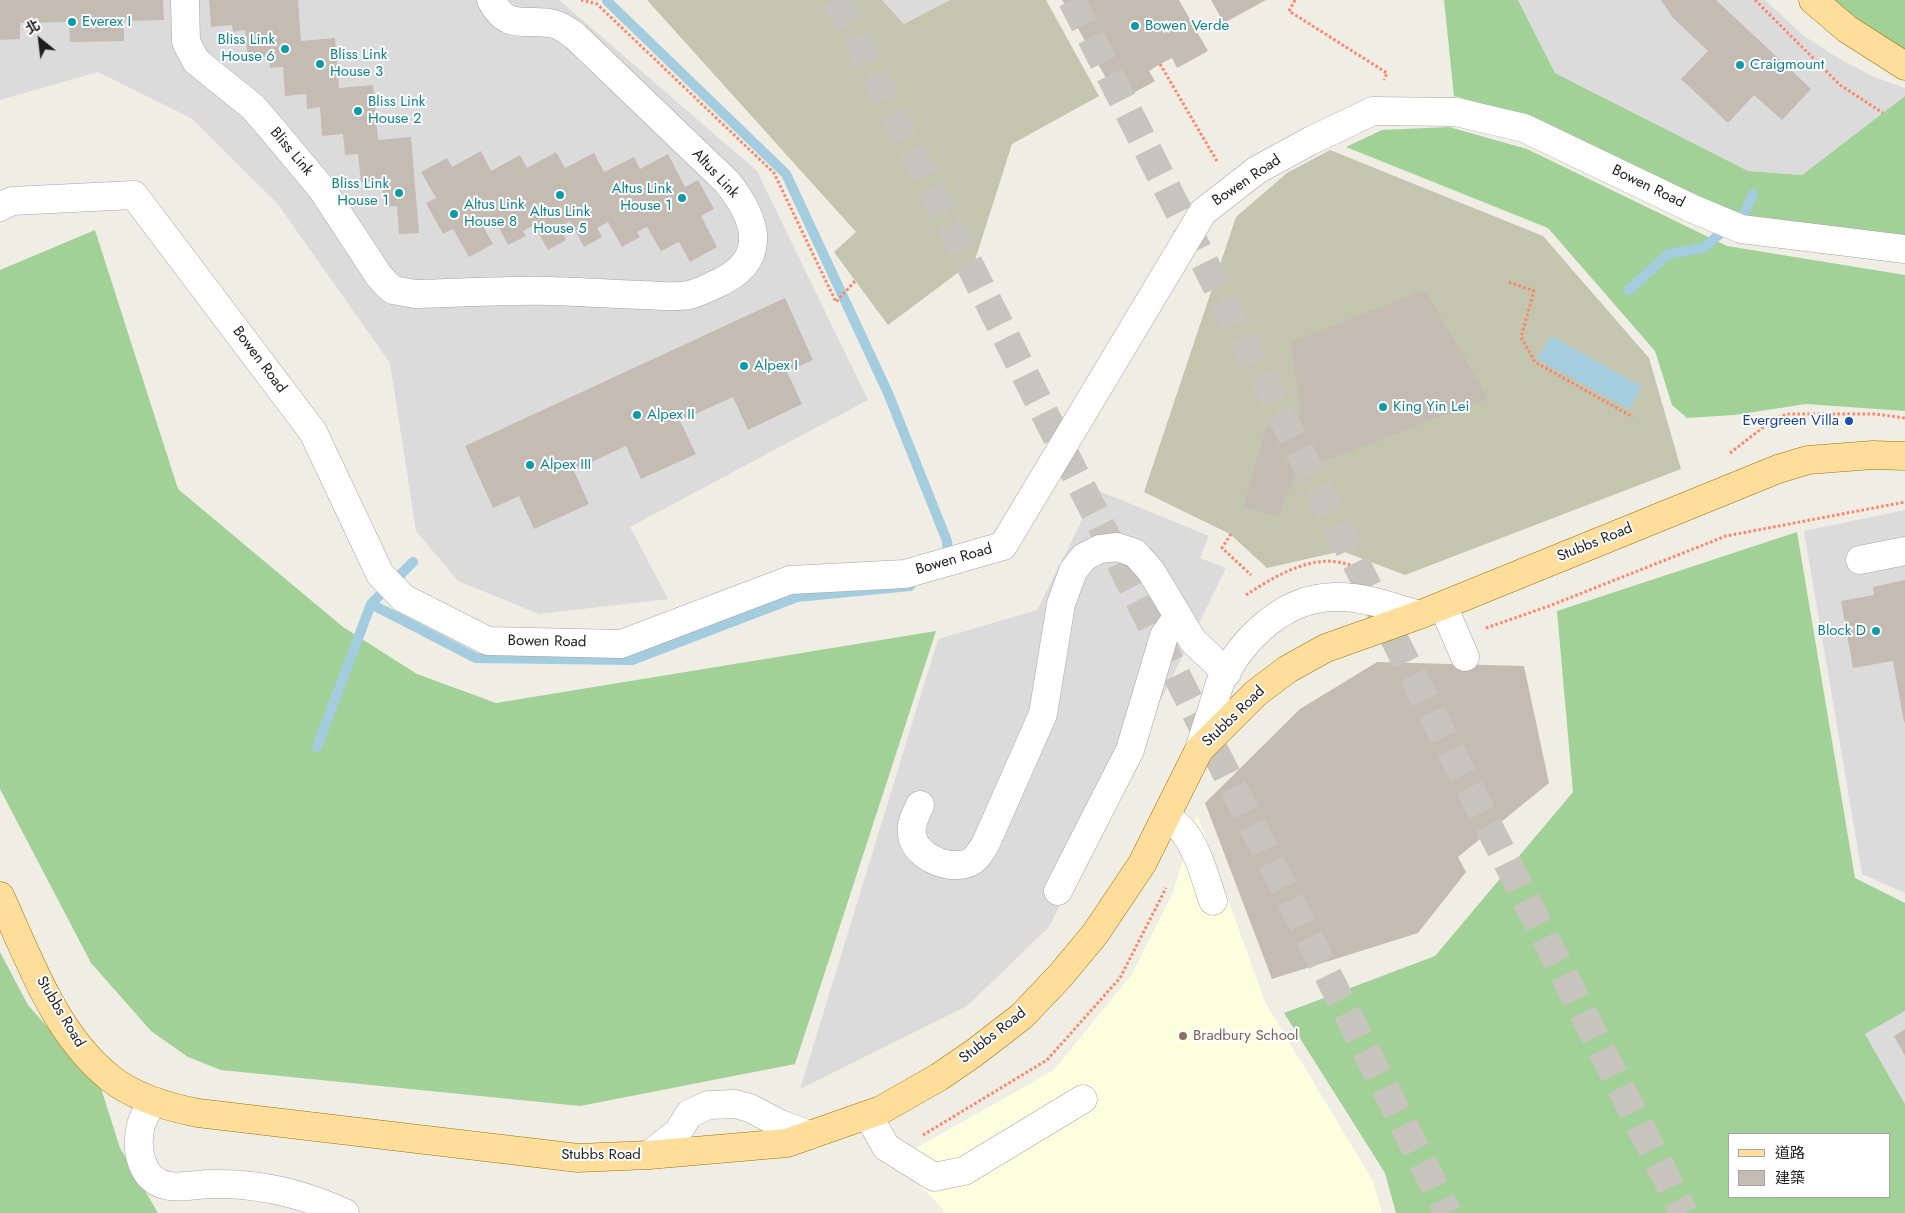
<!DOCTYPE html>
<html>
<head>
<meta charset="utf-8">
<style>
	body { margin:0 }
	#map { position:relative; width:1905px; height:1213px; overflow:hidden; background:#f0ede4; font-family:Jost,"Noto Sans TC",sans-serif }
	canvas { display:block }
	.legend { position:absolute; left:1728px; top:1133px; width:162px; height:65px; box-sizing:border-box; background:#fff; border:1px solid #a5a5a5; margin:0; padding:6px 9px; list-style:none; font-size:15px; color:#1e1e1e }
	.legend li { display:flex; align-items:center; gap:10px; height:25px }
	.legend b { width:25px; border:1px solid #a5a5a5 }
	.north { position:absolute; left:15px; top:15px; width:50px; height:50px; -webkit-text-stroke:4px #fff; paint-order:stroke; rotate:331deg; font-size:14px; font-weight:700; line-height:20px; text-align:center; color:#1e1e1e }
	.north::after { content:''; display:block; margin:auto; width:18px; height:22px; background:#1e1e1e; clip-path:polygon(50% 0,100% 100%,50% 72%,0 100%) }
</style>
</head>
<body>
<div id="map">
<canvas width="1905" height="1213"></canvas>
<ul class="legend">
<li><b style="height:6px;background:#ffdd9a"></b>道路</li>
<li><b style="height:14px;background:#c4bcb3"></b>建築</li>
</ul>
<div class="north">北</div>
</div>
<script>
const g = document.querySelector('canvas').getContext('2d');
g.lineJoin = 'round';
function fillPath(path, color) { g.fillStyle = color; g.fill(path, 'evenodd'); }
function strokePath(path, color, width, dash) { g.strokeStyle = color; g.lineWidth = width; g.lineCap = dash ? 'butt' : 'round'; g.setLineDash(dash || []); g.stroke(path); }
function write(font, color, halo, rows, align = 'center') {
  g.font = font + ' Jost,sans-serif'; g.lineWidth = 4; g.setLineDash([]); g.textBaseline = 'middle'; g.strokeStyle = halo; g.fillStyle = color; for (const [text, x, y, turn = 0] of rows) {
    g.save(); g.translate(x, y); g.rotate((+turn || 0) * Math.PI / 180); g.textAlign = isNaN(turn) ? turn : align; if (halo) g.strokeText(text, 0, 0); g.fillText(text, 0, 0); g.restore();
  }
}
fillPath(new Path2D(`
	M0,0H559L757,171L868,400L630,527L668,599L539,614L458,581L416,531L390,363L277,203L191,118L98,72L0,100Z
	M882,0H950L904,24Z
	M1518,0H1765L1804,36L1838,58L1874,77L1905,88V96L1802,175L1748,171L1555,73Z
	M1097,490L1209,536L1200,558L1226,568L1049,927L967,1006L800,1089L938,639L1037,610Z
	M1905,510V893L1862,874L1804,531Z
	M1905,1011V1104L1865,1034Z`), '#dcdbdb');
fillPath(new Path2D(`
	M1197,814L1265,1002L1373,1181L1382,1213H944L942,1208L895,1160L1054,1070L1132,974L1173,892Z`), '#fcffde');
fillPath(new Path2D(`
	M647,0H882L904,24L950,0H1046L1099,96L1012,144L975,260L888,325L834,252L856,232Z
	M1330,150L1543,236L1649,358L1681,469L1405,575L1342,551L1267,568L1230,534L1144,492L1236,217L1287,173Z`), '#c3c5af');
fillPath(new Path2D(`
	M1444,0H1518L1555,73L1748,171L1802,175L1905,96V239L1723,213L1531,117L1454,96Z
	M1830,0H1905V51L1850,19Z
	M1449,127L1527,149L1727,246L1905,275V411L1806,404L1734,415L1687,418L1672,405L1655,351L1548,228L1346,147L1382,130Z
	M95,230L178,489L343,627L417,674L496,703L936,631L795,1064L580,1106L221,1070L188,1057L151,1031L91,963L0,789V270Z
	M1797,532L1855,878L1905,903V1011L1865,1034L1905,1104V1213H1396L1385,1173L1284,1013L1435,956L1573,792L1557,611ZM1729,1134H1889V1197H1729Z
	M0,952L28,1005L101,1088L120,1148L158,1213H0Z`), '#a2d197');
fillPath(new Path2D(`
	M1551,336L1642,387L1629,409L1537,359Z`), '#a3ccdf');
strokePath(new Path2D(`
	M607,1L786,174L888,393L947,541L948,559
	M1629,290L1668,254L1703,248L1744,214L1753,194
	M371,604L476,658L632,660L797,597L910,586
	M317,747L371,604L413,562`), '#a3ccdf', 10);
fillPath(new Path2D(`
	M0,0H163L164,20L124,21V41L70,42L69,22L20,23V39L0,40Z
	M209,0H298L301,41L335,38L339,88L373,85L378,140L411,137L419,233L399,234L397,206L384,207L382,181L361,182L358,154L345,155L343,134L322,136L320,107L307,109L306,94L285,96L283,67L270,68L269,57L248,59L245,30L233,32L232,25L211,27Z
	M1062,0H1179L1208,51L1177,68L1172,58L1160,64L1149,71L1155,81L1119,101Z
	M1211,0H1266L1224,23Z
	M1661,0H1716L1811,89L1782,120L1754,95L1728,123L1681,79L1708,51L1673,18Z
	M481,151L491,171L520,155L527,168L556,152L565,168L594,153L604,172L634,157L640,169L668,154L685,187L698,180L714,209L701,216L717,247L690,262L679,242L661,251L647,227L637,232L640,237L622,247L608,222L597,228L602,237L584,247L570,221L559,227L566,240L548,250L534,225L523,231L526,236L508,245L495,220L483,226L493,244L469,257L453,229L443,234L426,203L436,198L421,172L447,158L452,167Z
	M1425,290L1488,398L1296,472L1278,516L1243,507L1266,428L1301,415L1291,342Z
	M785,298L813,360L787,372L802,404L748,430L733,397L680,421L696,454L641,479L626,446L600,458L574,471L589,504L534,529L519,496L493,508L465,446Z
	M1905,580V722H1904L1893,661L1853,668L1841,601L1874,595L1873,587Z
	M1377,662L1524,666L1549,783L1458,857L1466,872L1418,933L1272,979L1205,803L1300,709Z
	M1905,1029V1056L1894,1036Z`), '#c4bcb3');
strokePath(new Path2D(`
	M836,0L1448,1213
	M1072,0L1684,1213`), '#c6c4bc', 28, [28, 14]);
const minor = new Path2D(`
	M185,0L186,42L196,61L253,107L272,129L322,189L379,276L386,284L393,290L415,294C461,293 507,290 552,291C582,292 613,294 643,295C658,295 674,298 689,295C697,293 706,289 714,285C769,262 759,222 727,182L575,36C568,31 562,26 554,24C527,17 508,33 491,0
	M0,207L12,201L134,195L313,432L380,574L403,598L488,641L621,644L790,580L905,574L1003,546L1203,212L1257,170L1310,141L1373,111L1456,112L1524,128L1691,208L1741,229L1905,249
	M1860,560L1905,551
	M1443,606L1465,657
	M1199,750C1204,734 1209,718 1214,703C1216,696 1218,688 1221,681C1244,637 1285,596 1338,597C1366,597 1393,607 1419,615
	M920,805C916,814 910,824 912,835C916,856 945,869 965,864C976,862 981,851 986,843L1043,714L1061,604L1073,571L1084,557L1100,549L1117,547L1135,553L1151,571L1193,641L1227,673
	M1166,817C1172,821 1179,826 1184,832C1199,852 1205,878 1213,901
	M1058,891L1130,750L1164,636L1178,616
	M153,1101C149,1109 143,1117 141,1125C135,1149 141,1183 170,1186C184,1188 198,1184 212,1184C222,1184 232,1184 242,1185C279,1188 312,1198 345,1213
	M868,1115L886,1147L934,1177L964,1171L1083,1099
	M649,1155L678,1132L689,1114L708,1105L735,1104L750,1108L780,1124L810,1135`);
const major = new Path2D(`
	M1813,0L1847,29L1905,66
	M0,896C29,958 54,1033 110,1078C134,1097 167,1107 198,1113L578,1158L649,1155L787,1143L881,1110L939,1077L974,1053L1022,1016L1060,976L1095,934L1142,864L1199,750L1256,693L1288,669L1326,648L1419,615L1778,469L1808,460L1873,455L1905,456`);
strokePath(minor, '#a5a5a5', 29);
strokePath(major, '#997500', 29);
strokePath(new Path2D(`
	M581,0L597,4L774,173L836,302L855,281
	M1295,0L1289,11L1387,73L1384,80
	M1755,0L1840,85L1883,113
	M1160,64L1218,163
	M1509,282L1534,291L1521,337L1535,362L1633,417
	M1730,453L1774,419L1787,414H1875L1905,418
	M1231,534L1222,548L1251,575
	M1246,595C1275,576 1314,552 1350,565
	M1486,628L1549,606L1726,536L1905,502
	M923,1135L1047,1060L1120,978L1166,888`), '#ff8466', 3, [2.5, 2.5]);
strokePath(minor, '#fff', 28);
strokePath(major, '#ffdd9a', 28);
for (const [x, y, r, color] of [
	[72,22,5,"#0f9aa8"],
	[1135,26,5,"#0f9aa8"],
	[285,49,5,"#0f9aa8"],
	[320,64,5,"#0f9aa8"],
	[1740,65,5,"#0f9aa8"],
	[358,111,5,"#0f9aa8"],
	[399,193,5,"#0f9aa8"],
	[560,195,5,"#0f9aa8"],
	[682,198,5,"#0f9aa8"],
	[454,214,5,"#0f9aa8"],
	[744,366,5,"#0f9aa8"],
	[1383,407,5,"#0f9aa8"],
	[637,415,5,"#0f9aa8"],
	[1849,421,5,"#1a4fb4"],
	[530,465,5,"#0f9aa8"],
	[1876,631,5,"#0f9aa8"],
	[1183,1036,5,"#8d6e63"]
]) { const dot = new Path2D(); dot.arc(x, y, r, 0, 2 * Math.PI); g.fillStyle = color; g.fill(dot); strokePath(dot, '#fff', 2); }
write('15px', '#0d838f', '#fff', [
	["Everex I",82,22],
	["Bowen Verde",1145,26],
	["Bliss Link",275,40,"right"],
	["House 6",275,57,"right"],
	["Bliss Link",330,55],
	["House 3",330,72],
	["Craigmount",1750,65],
	["Bliss Link",368,102],
	["House 2",368,119],
	["Bliss Link",389,184,"right"],
	["House 1",389,201,"right"],
	["Altus Link",672,189,"right"],
	["House 1",672,206,"right"],
	["Altus Link",464,205],
	["House 8",464,222],
	["Altus Link",560,212,"center"],
	["House 5",560,229,"center"],
	["Alpex I",754,366],
	["King Yin Lei",1393,407],
	["Alpex II",647,415],
	["Alpex III",540,465],
	["Block D",1866,631,"right"]
], 'left');
write('15px', '#1e1e1e', '#fff', [
	["Bliss Link",291,152,50],
	["Altus Link",715,174,47],
	["Bowen Road",1247,181,-34],
	["Bowen Road",1648,187,26],
	["Bowen Road",259,360,53],
	["Stubbs Road",1595,543,-22],
	["Bowen Road",954,560,-16],
	["Bowen Road",547,642,1],
	["Stubbs Road",1234,717,-44],
	["Stubbs Road",60,1012,59],
	["Stubbs Road",993,1036,-38],
	["Stubbs Road",601,1155]
]);
write('15px', '#164399', '#fff', [
	["Evergreen Villa",1839,421]
], 'right');
write('15px', '#785e54', '#fff', [
	["Bradbury School",1193,1036]
], 'left');
</script>
</body>
</html>
